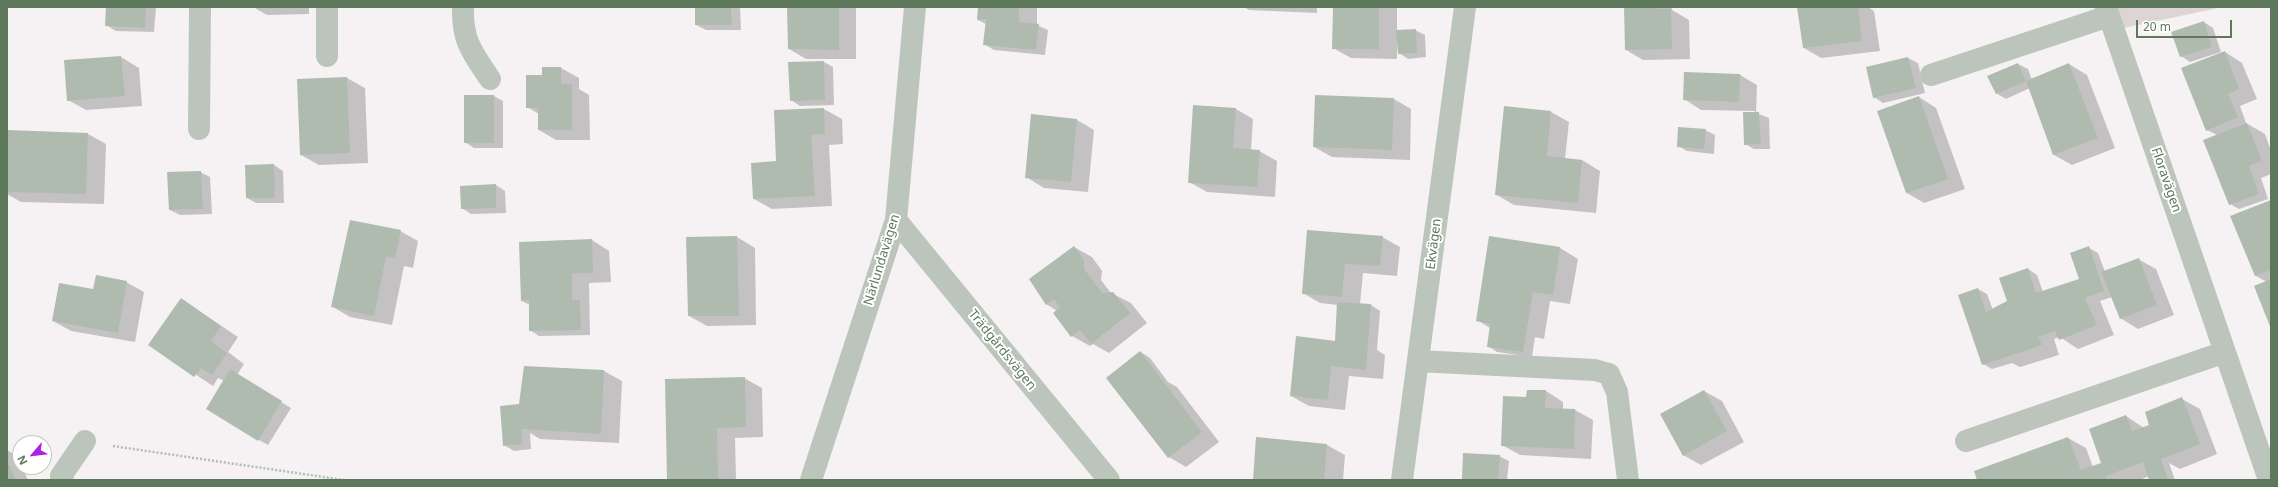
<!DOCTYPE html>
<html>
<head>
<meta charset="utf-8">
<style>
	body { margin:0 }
	#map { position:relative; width:2278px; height:487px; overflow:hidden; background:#f6f2f4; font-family:"Noto Sans",sans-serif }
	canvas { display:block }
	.frame { position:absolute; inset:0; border:8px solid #5e785c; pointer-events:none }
	.north { position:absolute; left:12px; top:435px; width:40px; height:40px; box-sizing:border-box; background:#fff; border:1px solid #bfc9be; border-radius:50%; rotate:242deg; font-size:11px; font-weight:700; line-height:16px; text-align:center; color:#5e785c }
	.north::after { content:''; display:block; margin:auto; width:14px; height:18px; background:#ae22e5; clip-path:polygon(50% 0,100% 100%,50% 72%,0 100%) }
	.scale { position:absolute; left:2136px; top:20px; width:96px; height:18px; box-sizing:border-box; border:2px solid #5e785c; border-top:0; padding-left:5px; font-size:12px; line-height:14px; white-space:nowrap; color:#5e785c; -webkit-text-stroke:3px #fff; paint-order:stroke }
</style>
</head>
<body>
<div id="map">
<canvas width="2278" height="487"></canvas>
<div class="frame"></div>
<div class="north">N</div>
<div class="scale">20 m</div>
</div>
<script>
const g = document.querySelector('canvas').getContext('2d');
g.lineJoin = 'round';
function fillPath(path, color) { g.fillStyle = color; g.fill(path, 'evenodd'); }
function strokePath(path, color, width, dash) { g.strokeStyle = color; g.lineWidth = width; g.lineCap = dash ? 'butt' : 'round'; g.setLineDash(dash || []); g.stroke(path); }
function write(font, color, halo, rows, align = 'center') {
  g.font = font + ' "Noto Sans",sans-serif'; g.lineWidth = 4; g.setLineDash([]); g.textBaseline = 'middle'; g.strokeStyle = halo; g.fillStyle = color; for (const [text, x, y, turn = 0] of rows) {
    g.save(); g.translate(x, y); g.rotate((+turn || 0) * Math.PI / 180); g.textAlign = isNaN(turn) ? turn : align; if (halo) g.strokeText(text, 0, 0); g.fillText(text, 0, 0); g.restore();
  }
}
fillPath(new Path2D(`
	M2106,7H2223L2114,30Z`), '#ddd5d3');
fillPath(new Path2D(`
	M107,7H156L154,32L116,31L106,25Z
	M253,7H309V14L267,15Z
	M696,7H740L741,30H706L696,25Z
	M788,7H856V59H806L789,49Z
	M979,7H1037V25L1048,30L1045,55L994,50L984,44L986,24L978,20Z
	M1244,7H1317V13L1249,10Z
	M1334,7H1397V31L1415,30L1425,35L1426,57L1408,59L1399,53L1398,43H1397V59L1351,58L1333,48Z
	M1625,7H1672V10L1689,20L1690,59L1643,60L1626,50Z
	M1798,7H1868L1874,11L1880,51L1821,58L1804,48Z
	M2204,22L2213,28L2221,52L2190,62L2181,56Z
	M2225,52L2242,63L2257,99L2240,106L2246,123L2265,134L2271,151V174L2261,178L2268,199L2239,209L2230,204L2217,135L2207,130Z
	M121,57L139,68L142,106L86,110L68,100L65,61Z
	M1908,58L1918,63L1925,93L1883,103L1874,97L1867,68Z
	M824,62L833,67L834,105L800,106L791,100Z
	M2018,64L2028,69L2032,80L2069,64L2087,75L2115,148L2072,165L2054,155L2030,88L2006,99L1996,93L1989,77Z
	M543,68H561L579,78V89L589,95L590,140H556L539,130V114L527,107L543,76Z
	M1740,75L1757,85L1756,113L1769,118L1770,149H1754L1745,144L1755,111L1701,110L1684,99Z
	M347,78L365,88L368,163L319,165L301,155Z
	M494,96L503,101V148H474L465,142Z
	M1919,97L1936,108L1965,189L1924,203L1907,193Z
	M1394,99L1411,109L1410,160L1332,157L1314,147Z
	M1505,107L1551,112L1569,122L1565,159L1582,160L1600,171L1596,213L1514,205L1497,195Z
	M824,109L842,119L843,144L829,145L832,206L772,209L754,199L777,162Z
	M1236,109L1253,119L1251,150L1259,151L1277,161L1275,197L1207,192L1189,182Z
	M1077,120L1094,130L1088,192L1044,188L1026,177Z
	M1705,130L1715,135L1714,154L1687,151L1678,146Z
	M7,131L88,134L106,144L104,204L21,202L7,194Z
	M274,165L283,171L284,203H256L247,198Z
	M200,172L210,177L212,214L180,215L170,210Z
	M496,185L505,191L506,213L471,214L462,208Z
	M2271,201V326L2267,282L2256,276L2248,255Z
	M400,231L418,241L413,268L404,266L392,325L350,317L333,307Z
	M737,237L755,248L756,325L707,326L689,316Z
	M1382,237L1400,247L1397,276L1363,273L1360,304L1371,305L1380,311L1377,350L1385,355L1383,379L1349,376L1345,410L1309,406L1291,396L1336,341L1338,305L1320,303L1303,293Z
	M1490,237L1560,248L1578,259L1570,304L1550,301L1544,339L1535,337L1532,357L1497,352L1488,346L1490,328L1477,320Z
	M592,240L609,251L611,282L589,283L590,335L539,336L530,330V305L522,301L520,243Z
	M1074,247L1092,257L1102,271L1101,280L1111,293L1131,303L1147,323L1109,353L1093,344L1090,346L1072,336L1057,311L1046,304Z
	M2089,248L2098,253L2105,272L2138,259L2156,269L2174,315L2138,329L2120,318L2112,297L2100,301L2114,335L2078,349L2060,337L2054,339L2059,355L2020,367L2012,363L1992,369L1983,364L1978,289L1987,294L1993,310L2008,301L2028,269L2037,275L2043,292L2081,281Z
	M126,282L144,292L135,342L71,331L53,321Z
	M181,299L238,337L228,352L244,364L237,375L291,408L268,445L259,440L224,381L218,378L213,386L149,344Z
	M1141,352L1150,358L1168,382L1177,387L1219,442L1186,467L1169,457Z
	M525,367L604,371L622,381L619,443L540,439L530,433L531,449L514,451L504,445L520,405Z
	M744,378L762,388L763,437L735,438L736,480H668Z
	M1546,391L1563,402V410H1575L1593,420L1591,459L1520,455L1502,445L1527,398Z
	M1704,391L1722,401L1744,442L1701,465L1683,455L1661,414Z
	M2182,399L2200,409L2217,454L2180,469L2169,463L2175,480H2150L2149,476L2140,480H1978L2068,438L2086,448L2093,467L2102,464L2126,416L2144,428L2149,426Z
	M1257,439L1327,445L1345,455L1343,480H1254Z
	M7,450L17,456L20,467H22L28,480H7Z
	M1499,456L1509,461L1507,480H1463Z`), '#0003');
fillPath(new Path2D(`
	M106,7H146L145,28L105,26Z
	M695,7H731L732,25H695Z
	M787,7H839V50L788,49Z
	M978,7H1019V22L1039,24L1036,50L983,45L986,19L977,20Z
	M1333,7H1379V49H1332Z
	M1624,7L1671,9L1672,49L1625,50Z
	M1797,7H1858L1862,41L1803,48Z
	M2204,21L2212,47L2180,57L2171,32Z
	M1416,29L1417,53L1398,54L1396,30Z
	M2225,51L2239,89L2228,94L2238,117L2206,131L2181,68Z
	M121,56L125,96L67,101L64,60Z
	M1908,57L1916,88L1873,98L1866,67Z
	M824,61L825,100L790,101L788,62Z
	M2018,63L2026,81L2069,63L2098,138L2053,155L2026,81L1996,94L1987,76Z
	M542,67H561V84H572V130H538V108H526V75H542Z
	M1684,72L1740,74L1739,102L1683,100Z
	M347,77L350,153L300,155L297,79Z
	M464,95H494V143H464Z
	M1315,95L1394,98L1392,150L1313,147Z
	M1919,96L1948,179L1906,193L1877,111Z
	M1193,105L1236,108L1233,148L1260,150L1257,187L1188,183Z
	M1504,106L1551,111L1547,156L1582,160L1578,203L1495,195Z
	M824,108L825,134L811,135L815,196L753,199L751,163L776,161L774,110Z
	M1743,112H1759L1761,144L1744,145Z
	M1031,114L1077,119L1071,182L1025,178Z
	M2247,123L2262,161L2249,166L2259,194L2229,205L2203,140Z
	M1678,127L1706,129L1704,149L1677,147Z
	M7,130L88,133L86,194L7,192Z
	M274,164L275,198H246L245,165Z
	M201,171L203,209L169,210L167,172Z
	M496,184V208L461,209L460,186Z
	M2271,200V270L2255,276L2230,216Z
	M350,220L401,230L395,258L386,257L374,316L331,307Z
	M1307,230L1383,236L1380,266L1345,264L1342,297L1302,294Z
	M737,236L739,316H688L686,237Z
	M1489,236L1560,247L1553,295L1533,292L1523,352L1487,347L1490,324L1476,321Z
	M592,239L593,273H572V300H580L581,330L529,331V300L521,301L519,242Z
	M1074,246L1084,260V269L1102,293L1113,292L1130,313L1091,344L1080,330L1071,337L1053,313L1060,307L1054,299L1046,305L1029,279Z
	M2089,246L2104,291L2085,298L2097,325L2059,340L2055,331L2038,337L2042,345L1982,365L1958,295L1978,288L1986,312L2007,301L1999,278L2028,268L2036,293L2079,279L2070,253Z
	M2139,258L2157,305L2120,319L2101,272Z
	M96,275L127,281L118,333L52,321L59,283L93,289Z
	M2271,279V329L2254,286Z
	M181,298L221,326L211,341L227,353L212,375L201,368L194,377L148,345Z
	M1337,302L1371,304L1366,370L1331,366L1328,400L1290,396L1296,336L1335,341Z
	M1140,351L1202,432L1168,458L1106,378Z
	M524,366L604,370L601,434L521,429L522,444L503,446L500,406L519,404Z
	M230,369L282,401L258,441L206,409Z
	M745,377L746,427L717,428L718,480H667L665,379Z
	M1527,390H1546L1545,408L1575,409L1574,449L1501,446L1503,396L1526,397Z
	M1704,390L1727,431L1683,456L1660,414Z
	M2182,397L2200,444L2161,459L2168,480H2149L2143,462L2106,476L2107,480H1977L1974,471L2068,437L2081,470L2101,463L2089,429L2126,415L2132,431L2149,425L2145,412Z
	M1256,437L1327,444L1324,480H1253Z
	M1463,453L1500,455L1498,480H1462Z
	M7,461L16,480H7Z`), '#afbbae');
strokePath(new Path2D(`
	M113,446L344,480`), '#b5bbb4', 2.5, [2, 2]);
strokePath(new Path2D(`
	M463,7C462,41 472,52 490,79
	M2106,7L2269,480
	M327,56V7
	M1931,75L2109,16
	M199,129L200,7
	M896,220L1109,480
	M1418,361L1595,370L1609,374L1617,392L1628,480
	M1966,441L2225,352
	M63,480L61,476L85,441
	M811,480L896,220L915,7
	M1402,480L1465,7`), '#bcc5bc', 22);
write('13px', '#5e785c', '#fff', [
	["Floravägen",2166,180,71],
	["Ekvägen",1434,244,-83],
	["Närlundavägen",882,260,-73],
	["Trädgårdsvägen",1002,350,51]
]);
</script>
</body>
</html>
